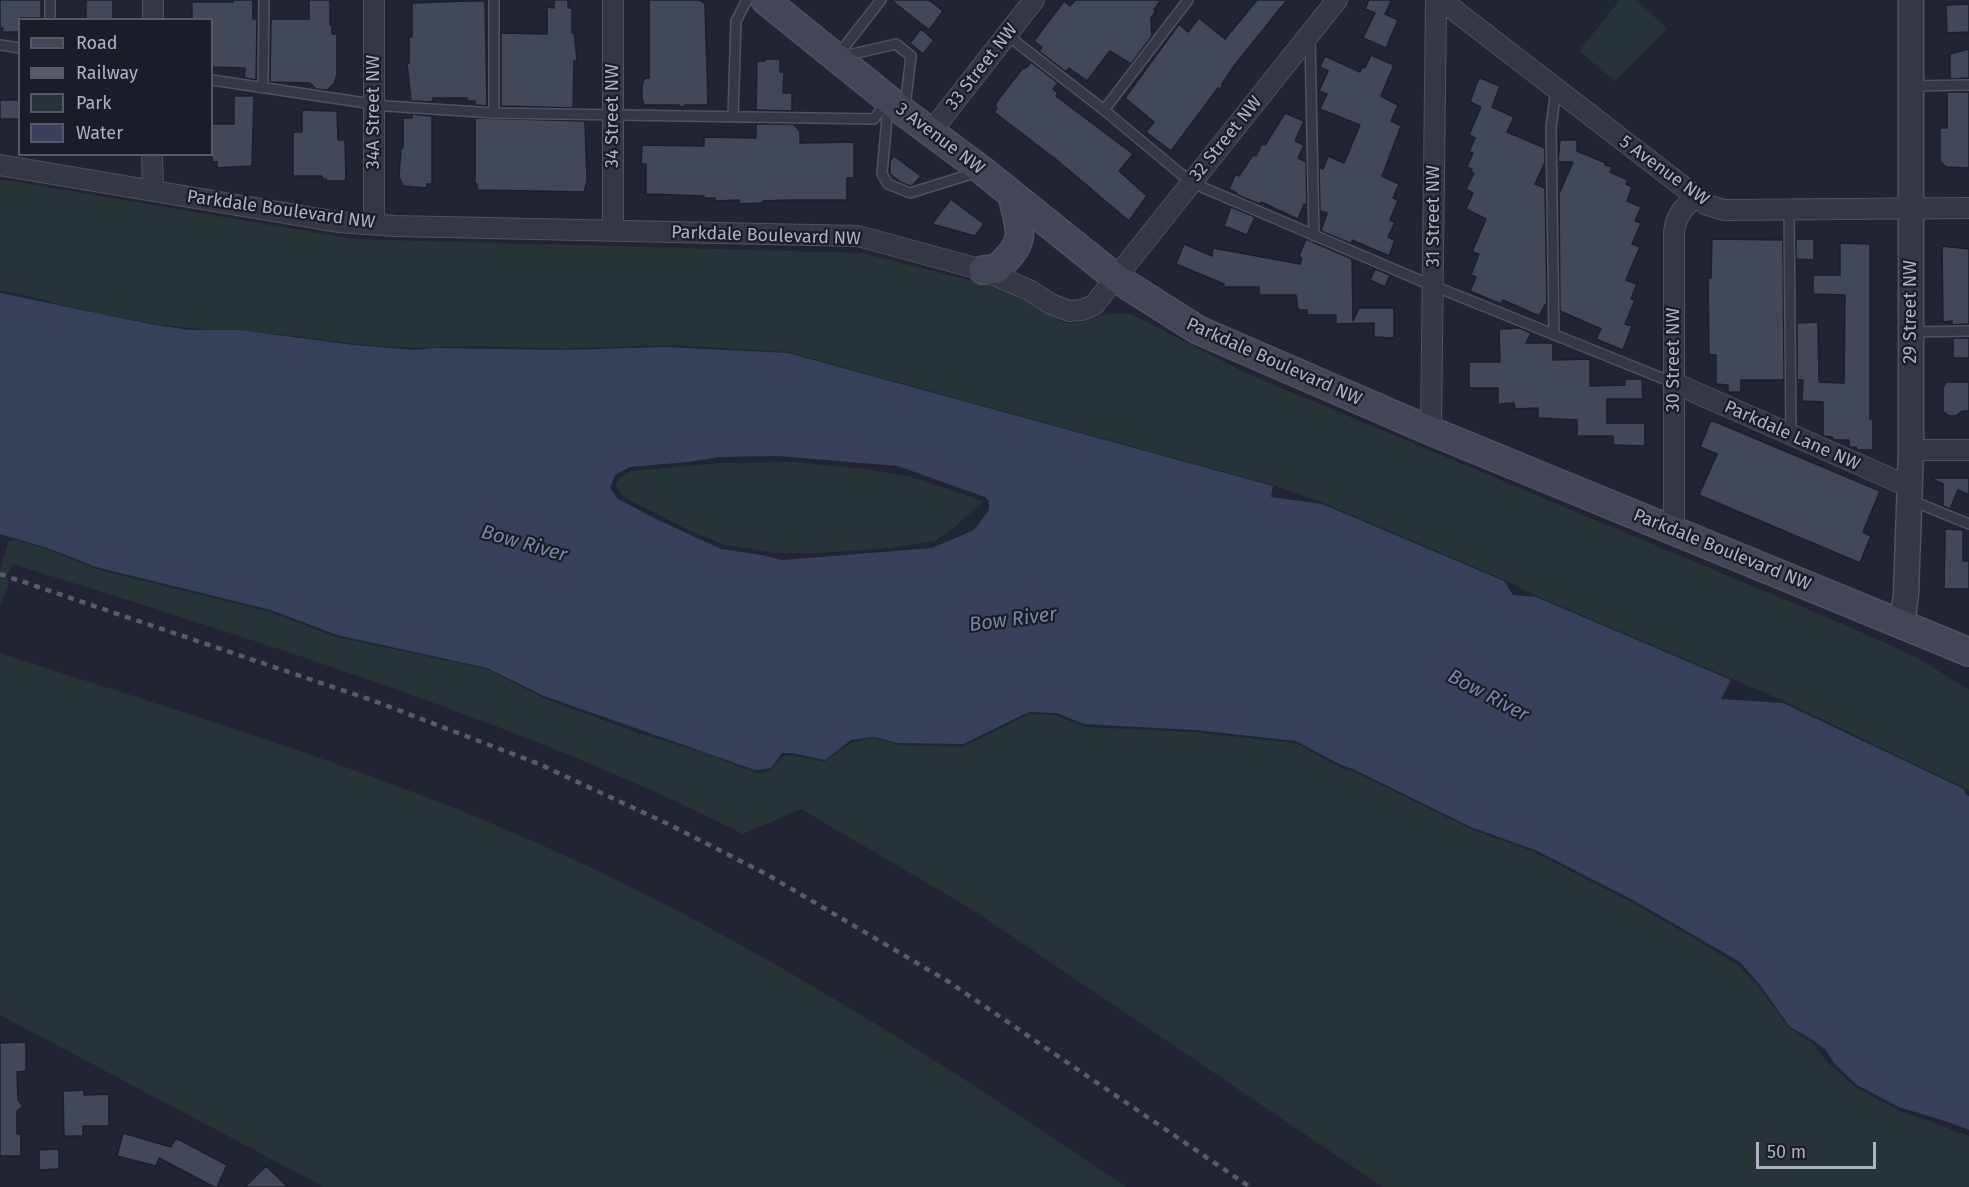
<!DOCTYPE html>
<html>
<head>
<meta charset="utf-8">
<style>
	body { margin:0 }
	#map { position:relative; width:1969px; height:1187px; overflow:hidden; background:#212533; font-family:"Fira Sans",sans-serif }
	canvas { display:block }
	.legend { position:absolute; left:18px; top:18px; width:195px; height:138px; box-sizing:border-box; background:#1a1d28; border:2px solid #565965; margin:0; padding:8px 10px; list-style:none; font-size:18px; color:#afb2c1 }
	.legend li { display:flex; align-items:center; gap:12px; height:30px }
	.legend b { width:30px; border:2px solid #565965 }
	.scale { position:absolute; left:1756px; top:1142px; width:120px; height:27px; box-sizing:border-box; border:3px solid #afb2c1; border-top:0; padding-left:8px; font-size:18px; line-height:21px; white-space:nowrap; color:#afb2c1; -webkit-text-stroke:4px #1a1d28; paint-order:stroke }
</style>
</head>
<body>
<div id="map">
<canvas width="1969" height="1187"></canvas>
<ul class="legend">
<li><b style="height:8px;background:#434657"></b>Road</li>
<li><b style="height:8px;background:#575b6b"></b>Railway</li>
<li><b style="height:16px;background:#263337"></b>Park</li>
<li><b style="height:16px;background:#39405b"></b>Water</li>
</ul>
<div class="scale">50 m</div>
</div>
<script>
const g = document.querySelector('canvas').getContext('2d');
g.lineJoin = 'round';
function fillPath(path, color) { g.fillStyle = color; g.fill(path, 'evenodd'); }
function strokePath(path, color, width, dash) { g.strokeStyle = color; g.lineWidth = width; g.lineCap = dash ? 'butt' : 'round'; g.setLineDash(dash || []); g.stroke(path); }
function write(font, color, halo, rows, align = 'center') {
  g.font = font + ' "Fira Sans",sans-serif'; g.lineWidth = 4.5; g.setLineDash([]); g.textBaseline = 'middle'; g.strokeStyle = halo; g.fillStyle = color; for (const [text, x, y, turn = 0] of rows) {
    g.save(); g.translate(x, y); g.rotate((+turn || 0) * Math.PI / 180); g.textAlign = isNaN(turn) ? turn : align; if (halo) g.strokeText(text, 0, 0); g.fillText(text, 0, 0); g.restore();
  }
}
fillPath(new Path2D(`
	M1620,0H1637L1667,29L1615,81L1579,51Z
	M0,179L353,239L862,253L1001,288L1023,298L1063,323L1082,322L1108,314H1131L1246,373L1845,625L1916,657L1969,690V790L1784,701L1537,596L1505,580L1321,502L1273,485L788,352L667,345L562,349L479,346L415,348L354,344L304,337L247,331L240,329C183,333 123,318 67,306C45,301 23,293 0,291Z
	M793,462L866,469L911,477L983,501L956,526L935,541L890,548L819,553H776L725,545L686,529L624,497L615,485L620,478L631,471L718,463Z
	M15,540L47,549L96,569L270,612L336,637L487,669L544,698L638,733L698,751L757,773C771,773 775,767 783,756L792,755L824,762L852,742L875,738L897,745L963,747L1029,714L1056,715L1084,727L1194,732L1296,743L1339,767L1352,771L1471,829L1534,852L1631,902L1680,930L1738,965L1757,985L1789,1028L1812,1043L1826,1061L1855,1087L1898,1110L1969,1136V1187H1383L973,910L801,809L743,834C713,820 684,804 653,791C446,699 229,632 13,564L8,574L0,572L8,542Z
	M0,575L8,578V587L0,607Z
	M0,653C177,711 357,764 528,839C740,932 935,1057 1126,1187H324L0,1015Z`), '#263337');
fillPath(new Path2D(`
	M0,293L150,324L189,330H240L354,345L415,350L435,348L562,350L666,347L788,353L1273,486L1271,497L1322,504L1504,581L1513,595L1536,597L1731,680L1721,699L1783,703L1964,789L1966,795L1969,796V1130L1948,1122L1899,1107L1857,1085L1834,1063L1826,1050L1813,1040L1790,1027L1760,985L1740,962L1633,900L1535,850L1471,827L1353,769L1339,764L1296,741L1195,730L1084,724L1057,713L1029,712L963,744L897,743L875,737L851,740L825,760L792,753H782L771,768L755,770L544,696L487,668L337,635L271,610L96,567L48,548L0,534ZM778,456L898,466L985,497L989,501V510L974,530L932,548L783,560L762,555L721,549L654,518L618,499L610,488L615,475L630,467L688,462L720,457Z`), '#39405b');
const building = new Path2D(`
	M0,0H41V18H20V32H3V28H0Z
	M86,0H113V20H86Z
	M233,0H253V19H257L256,80L244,78L245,68L212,67V20H192V2H233Z
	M309,0H330V25H332V34H337V74L334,84L327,90L316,89L310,83L270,82L271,19H309Z
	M554,0H568V8H572V33H574L575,39L577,61H574L573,108L501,106V33L547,34V7L554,8Z
	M649,0H700L705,4L708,105H685L681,108L679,105H644L642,98V85L644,79L649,78Z
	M891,0H929L943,11L929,30Z
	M1075,0H1161L1154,10L1156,11L1151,18L1152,36L1131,64L1110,51L1087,81L1069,68L1066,72L1039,51L1042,47L1034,41L1064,1L1070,6Z
	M1257,0H1287L1234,66L1222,84V88H1218L1171,151L1146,132L1154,122L1125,98L1179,24L1188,32L1199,18L1225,39Z
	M1369,0H1392L1385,14L1398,20L1386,48L1363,38L1375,13L1365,9Z
	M469,1H485L487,106L475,105V101H467V98H433L432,102L411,101L407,63H409V37H412V3Z
	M1969,4V32L1947,33L1946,5Z
	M921,29L934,40L923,54L910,43Z
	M1969,49V78L1950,79V54Z
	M1371,55L1394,65L1381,96L1398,105L1391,121L1401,126L1382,176L1399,184L1393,198L1398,200L1390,220L1395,222L1388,237L1395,240L1389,256L1352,240V244L1321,231L1327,213L1320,211L1319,167L1323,169L1328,156L1344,163L1360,125L1320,109L1327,94L1319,91L1328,71L1320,67L1325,56L1360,72L1362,67L1365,68Z
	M765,59H780V72H784L783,93H792V111L756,110L757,61H765Z
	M1031,62L1058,83L1053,89L1058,93L1056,96L1133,154L1119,171L1147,196L1129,221L1058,161L994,112L997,108L995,106L998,100L1022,69L1027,67Z
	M1480,78L1500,86L1492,107L1514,117L1507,132L1545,148V162L1535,184L1545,188L1547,306L1545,305L1539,316L1503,300L1501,304L1470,291L1476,277L1471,275L1479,254L1472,252L1486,219L1466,209L1473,193L1466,189L1474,173L1470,172L1472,169L1467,167L1473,153L1469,152L1475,138L1469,135L1481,107L1470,102L1478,80H1479Z
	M1947,92H1969V168L1946,167L1940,161V128H1947Z
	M234,96H254L252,166L217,168V162H212V124H234Z
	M0,100H20V119H0Z
	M302,110L337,111L338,140H345L346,179L344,181H326V179H322V176H293V132H302Z
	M1285,113L1304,121L1295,141L1304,145L1298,158L1306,162L1307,205L1304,204L1298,219L1261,202L1260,204L1237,195V193L1229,189L1235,175L1239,176L1253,155L1256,156L1262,144L1265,145Z
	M412,114L432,116V184H427V188L403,186L399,177L401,148H403V118H412Z
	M475,118L585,121L587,181L584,192L477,190V184H475Z
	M756,124H793L800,131V143L854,142V178H847V200H787L763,201V203L739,204V200L715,201V198H704V196L646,194V164H641L642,145L704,146V137L756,138Z
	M1560,140H1577V151L1606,163L1605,165L1612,167L1610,172L1628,180L1626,184L1632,187L1627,201L1641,207L1635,221L1641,223L1632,244L1640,247L1626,280L1637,284L1631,299L1635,300L1625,324L1632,326L1623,350L1596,339L1601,329L1560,311L1559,194L1573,162H1558Z
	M894,156L921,176L913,185L910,186L900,182L890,174V161Z
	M951,199L984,224L975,236L932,224Z
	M1231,207L1255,217L1247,235L1224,226Z
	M1306,239L1352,259L1353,321L1359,308H1394V338L1374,337V323L1336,324V315H1307V310H1298L1296,295H1259V287H1224V284L1176,264L1184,244L1212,256L1213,248L1300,264L1302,258L1299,256Z
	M1712,239L1783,240L1784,380H1741V392H1728V385L1716,384V355H1709L1708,278H1711Z
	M1796,239H1814V260L1796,259Z
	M1840,243L1870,244V419H1873V450H1857L1856,447H1849V440H1834L1832,437L1823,436V402L1802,401L1803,380H1797V323L1818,322L1819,382L1844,383L1845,295L1813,294V275H1840Z
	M1942,246L1969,249V324L1952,325V321L1943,322Z
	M1375,269L1390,275L1385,287L1370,280Z
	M1520,328L1531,333L1526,343H1553V360L1590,359V386L1625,385V379H1642L1643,399H1607V423H1645V446L1613,445V436H1577V420L1538,418V408L1515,409L1514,403L1498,404V388H1469V362H1500L1499,329Z
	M1953,338H1969V358H1953Z
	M1946,382H1969V411H1962L1956,416H1949L1943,411V388Z
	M1711,420L1880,491L1863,532L1871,536L1860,563L1699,495L1717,454L1700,447Z
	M1930,478H1969V495L1958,490L1950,509L1943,506V484Z
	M1945,529L1963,530V561H1969V589H1944Z
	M26,1042V1071L17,1072L18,1100L23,1106L17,1111V1134H21V1156H0V1043Z
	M84,1090V1095L109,1094V1126H83V1136H64L63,1091Z
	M123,1133L171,1147L176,1138L227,1165L217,1187H214L159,1158L156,1166L117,1156Z
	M59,1149V1169L39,1170V1150Z
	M266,1166L288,1187H245Z`);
fillPath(building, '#434858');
strokePath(building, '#1c1f2b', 1.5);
const service = new Path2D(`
	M494,0V113
	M50,20V0
	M1007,35L1104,110L1181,174L1204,188L1419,280L1674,383
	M1310,37L1314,236
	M0,45L20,48
	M838,55L881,0
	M844,56L896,44L911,56L905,107
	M212,80L386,106L494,113L874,119L887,102
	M1911,86L1969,85
	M263,88L264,0
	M888,106L882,174L888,184L910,193L978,172
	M1104,110L1188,0
	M733,116L736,21L747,0
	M1789,210L1791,435
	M1911,332L1969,331
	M1554,334L1551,128L1556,89
	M1910,500L1969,524`);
const minor = new Path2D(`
	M613,0V231
	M1441,0L1707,205L1724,210L1969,208
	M153,20V0
	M930,133L1034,0
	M152,154L153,191
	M0,165L338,222L396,226L858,236L983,270L1029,290L1051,304L1069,311L1082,310L1094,305L1337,0
	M374,224V0
	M1674,383L1910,487
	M1431,431L1436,0
	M1911,450H1969
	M1674,530V232C1676,216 1683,208 1695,197`);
const tertiary = new Path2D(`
	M1902,624L1906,594L1911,450V0`);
const secondary = new Path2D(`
	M765,0L905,113L983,171L1116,278L1198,330L1431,431L1969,652
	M983,270L996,269C1029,240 1020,233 1012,194`);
strokePath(service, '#4f525f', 12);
strokePath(minor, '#4f525f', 22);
strokePath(tertiary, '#4f525f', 27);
strokePath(secondary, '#4f525f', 30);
strokePath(service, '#343844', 9);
strokePath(minor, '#343844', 20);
strokePath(tertiary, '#343844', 24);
strokePath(secondary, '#434657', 27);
strokePath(new Path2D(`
	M0,574L377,702L539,764L668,824L768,875L949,982L1250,1187`), '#575b6b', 4.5, [6, 6]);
write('18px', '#afb2c1', '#1a1d28', [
	["33 Street NW",982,67,-52],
	["34A Street NW",374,112,-90],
	["34 Street NW",613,116,-90],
	["3 Avenue NW",940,139,37],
	["32 Street NW",1226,139,-51],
	["5 Avenue NW",1664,171,36],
	["Parkdale Boulevard NW",281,210,8],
	["31 Street NW",1434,216,-90],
	["Parkdale Boulevard NW",766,236,2],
	["29 Street NW",1911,312,-90],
	["30 Street NW",1674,360,-90],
	["Parkdale Boulevard NW",1274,362,24],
	["Parkdale Lane NW",1792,436,24],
	["Parkdale Boulevard NW",1722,550,22]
]);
write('italic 20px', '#7a84a6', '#1a1d28', [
	["Bow River",524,544,16],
	["Bow River",1013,620,-7],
	["Bow River",1488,696,28]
]);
</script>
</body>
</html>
